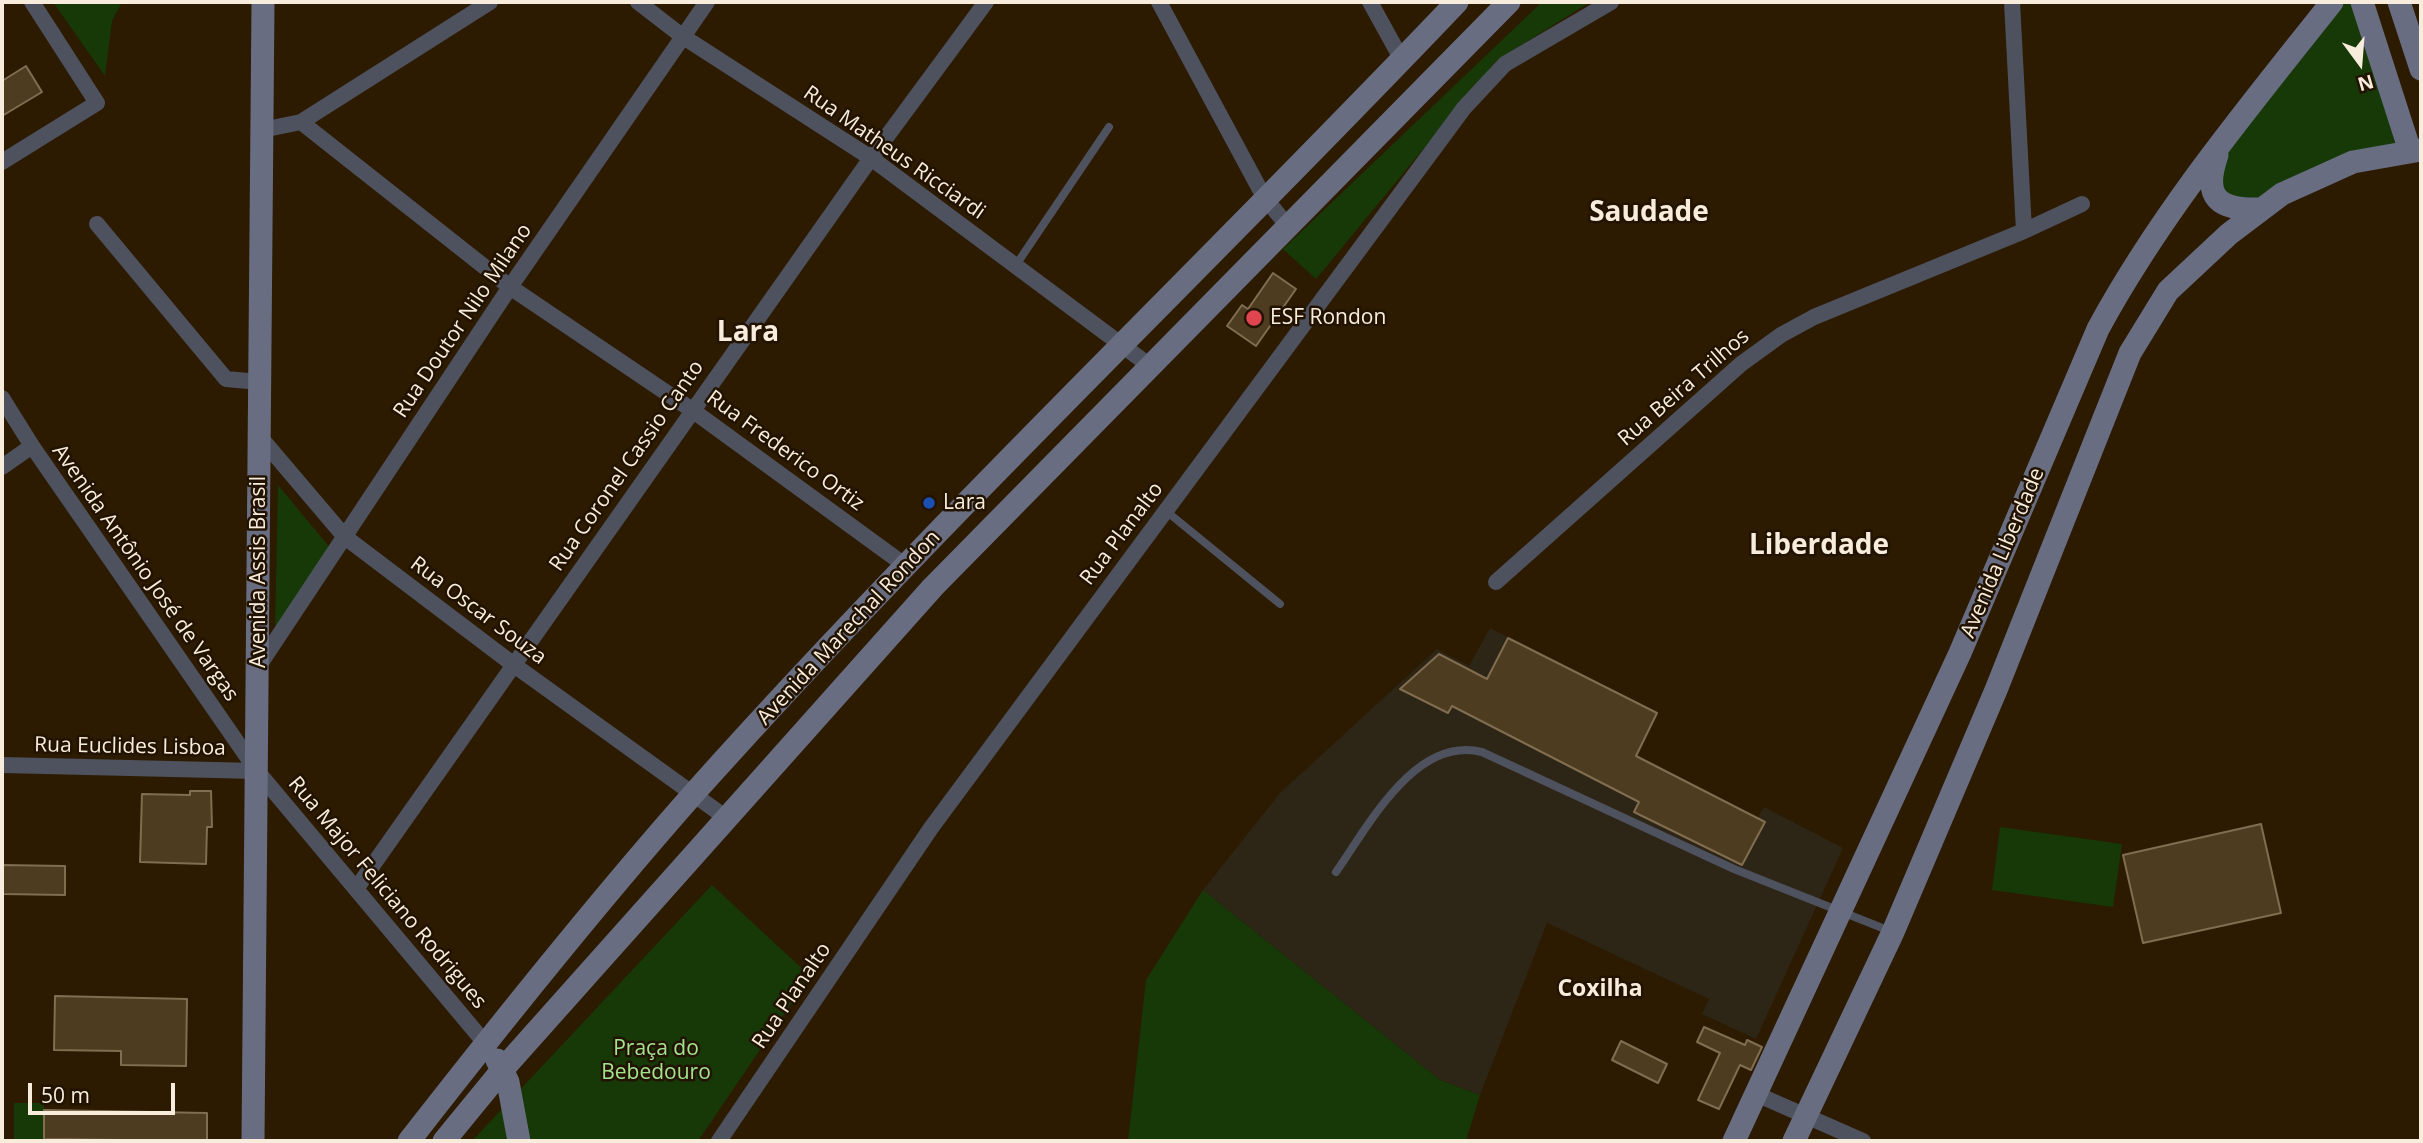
<!DOCTYPE html>
<html>
<head>
<meta charset="utf-8">
<style>
	body { margin:0 }
	#map { position:relative; width:2423px; height:1143px; overflow:hidden; background:#2c1b01; font-family:"Open Sans",sans-serif }
	canvas { display:block }
	.frame { position:absolute; inset:0; border:4px solid #f8eddd; pointer-events:none }
	.north { position:absolute; left:2325px; top:28px; width:70px; height:70px; -webkit-text-stroke:5px #221200; paint-order:stroke; rotate:164deg; font-size:19px; font-weight:700; line-height:28px; text-align:center; color:#f8eddd }
	.north::after { content:''; display:block; margin:auto; width:24px; height:32px; background:#f8eddd; clip-path:polygon(50% 0,100% 100%,50% 72%,0 100%) }
	.scale { position:absolute; left:28px; top:1083px; width:147px; height:32px; box-sizing:border-box; border:4px solid #f8eddd; border-top:0; padding-left:9px; font-size:21px; line-height:24px; white-space:nowrap; color:#f8eddd; -webkit-text-stroke:5px #221200; paint-order:stroke }
</style>
</head>
<body>
<div id="map">
<canvas width="2423" height="1143"></canvas>
<div class="frame"></div>
<div class="north">N</div>
<div class="scale">50 m</div>
</div>
<script>
const g = document.querySelector('canvas').getContext('2d');
g.lineJoin = 'round';
function fillPath(path, color) { g.fillStyle = color; g.fill(path, 'evenodd'); }
function strokePath(path, color, width, dash) { g.strokeStyle = color; g.lineWidth = width; g.lineCap = dash ? 'butt' : 'round'; g.setLineDash(dash || []); g.stroke(path); }
function write(font, color, halo, rows, align = 'center') {
  g.font = font + ' "Open Sans",sans-serif'; g.lineWidth = 5; g.setLineDash([]); g.textBaseline = 'middle'; g.strokeStyle = halo; g.fillStyle = color; for (const [text, x, y, turn = 0] of rows) {
    g.save(); g.translate(x, y); g.rotate((+turn || 0) * Math.PI / 180); g.textAlign = isNaN(turn) ? turn : align; if (halo) g.strokeText(text, 0, 0); g.fillText(text, 0, 0); g.restore();
  }
}
fillPath(new Path2D(`
	M1490,628L1657,713L1636,756L1757,819L1764,807L1843,848L1756,1039L1702,1014L1709,999L1547,923L1480,1095L1440,1080L1203,890L1280,793L1437,649L1469,666Z`), '#2d2515');
fillPath(new Path2D(`
	M53,2H122L112,21L105,76Z
	M1542,2H1590L1496,61L1316,279L1283,249Z
	M2344,2H2352L2397,144L2260,204L2228,202L2217,172L2225,152Z
	M278,485L331,549L275,632Z
	M2000,827L2122,844L2113,907L1992,890Z
	M712,885L810,976L698,1141H472Z
	M1203,890L1440,1080L1480,1095L1466,1141H1128L1146,980Z
	M14,1103H44V1141H14Z`), '#163907');
const building = new Path2D(`
	M26,66L42,92L2,116V81Z
	M1273,273L1296,289L1256,346L1227,326L1242,305L1248,309Z
	M1508,638L1657,713L1636,756L1765,822L1742,865L1634,812L1639,802L1452,706L1448,713L1400,689L1439,654L1487,679Z
	M190,791H211L212,827H207L206,864L140,862L142,794L190,795Z
	M2261,824L2281,913L2143,943L2123,855Z
	M2,865L65,866V895L2,894Z
	M55,996L187,999L186,1066L121,1065V1051L54,1050Z
	M1704,1027L1745,1045L1747,1040L1762,1047L1751,1070L1740,1065L1719,1109L1698,1100L1720,1053L1697,1042Z
	M1621,1041L1667,1064L1658,1083L1612,1060Z
	M44,1110L207,1113V1141L44,1139Z`);
fillPath(building, '#4e3c21');
strokePath(building, '#816d50', 2);
strokePath(new Path2D(`
	M1016,265L1109,127
	M1166,511L1280,604
	M1336,872C1368,827 1415,735 1482,752L1734,869L1890,931`), '#4e515e', 8);
strokePath(new Path2D(`
	M638,2L682,36L871,158L1150,366
	M1159,2L1264,197L1287,225
	M1370,2L1402,60
	M2012,2L2024,231
	M301,122L510,287L692,410L906,566
	M262,130L301,122L490,2
	M2,162L97,103L32,2
	M97,224L226,379L260,382
	M2,398L32,446L257,771L485,1043
	M260,437L345,537L514,665L725,817
	M2,467L32,446
	M1496,582L1741,364L1781,335L1814,317L2024,231L2082,204
	M258,667L510,287L707,2
	M2,765L257,771
	M356,889L871,158L986,2
	M1756,1094L1863,1141
	M719,1141L931,828L1464,108L1505,64L1611,2`), '#4e515e', 16);
strokePath(new Path2D(`
	M2362,2L2410,151
	M2399,2L2421,69
	M2217,155C2202,199 2219,210 2261,209
	M497,1060L508,1082L519,1141
	M253,1141L263,2
	M409,1141C501,1023 595,905 695,792C939,519 1205,267 1457,2
	M444,1141L503,1069L933,587L1509,2
	M1734,1141L1960,653L2098,329C2162,211 2249,107 2332,2
	M1794,1141L1893,932L1996,690L2130,353L2168,291L2229,234L2282,194L2353,162L2421,150`), '#686d81', 23);
for (const [x, y, r, color] of [
	[1254,318,9,"#e0444e"],
	[929,503,7,"#1a4fb4"]
]) { const dot = new Path2D(); dot.arc(x, y, r, 0, 2 * Math.PI); g.fillStyle = color; g.fill(dot); strokePath(dot, '#221200', 2.5); }
write('21px', '#f8eddd', '#221200', [
	["Rua Matheus Ricciardi",894,153,35],
	["Rua Doutor Nilo Milano",463,321,-56],
	["Rua Beira Trilhos",1684,388,-41],
	["Rua Frederico Ortiz",785,451,36],
	["Rua Coronel Cassio Canto",627,466,-55],
	["Rua Planalto",1122,534,-53],
	["Avenida Liberdade",2003,553,-67],
	["Avenida Assis Brasil",259,572,-90],
	["Avenida Antônio José de Vargas",145,573,55],
	["Rua Oscar Souza",478,611,37],
	["Avenida Marechal Rondon",849,628,-47],
	["Rua Euclides Lisboa",130,747,1],
	["Rua Major Feliciano Rodrigues",387,893,50],
	["Rua Planalto",792,996,-56]
]);
write('21px', '#f8eddd', '#221200', [
	["ESF Rondon",1270,318],
	["Lara",943,503]
], 'left');
write('21px', '#a3e38e', '#221200', [
	["Praça do",656,1049],
	["Bebedouro",656,1073]
]);
write('bold 23px', '#f8eddd', '#221200', [
	["Coxilha",1600,989]
]);
write('bold 28px', '#f8eddd', '#221200', [
	["Saudade",1649,213],
	["Lara",748,333],
	["Liberdade",1819,546]
]);
</script>
</body>
</html>
